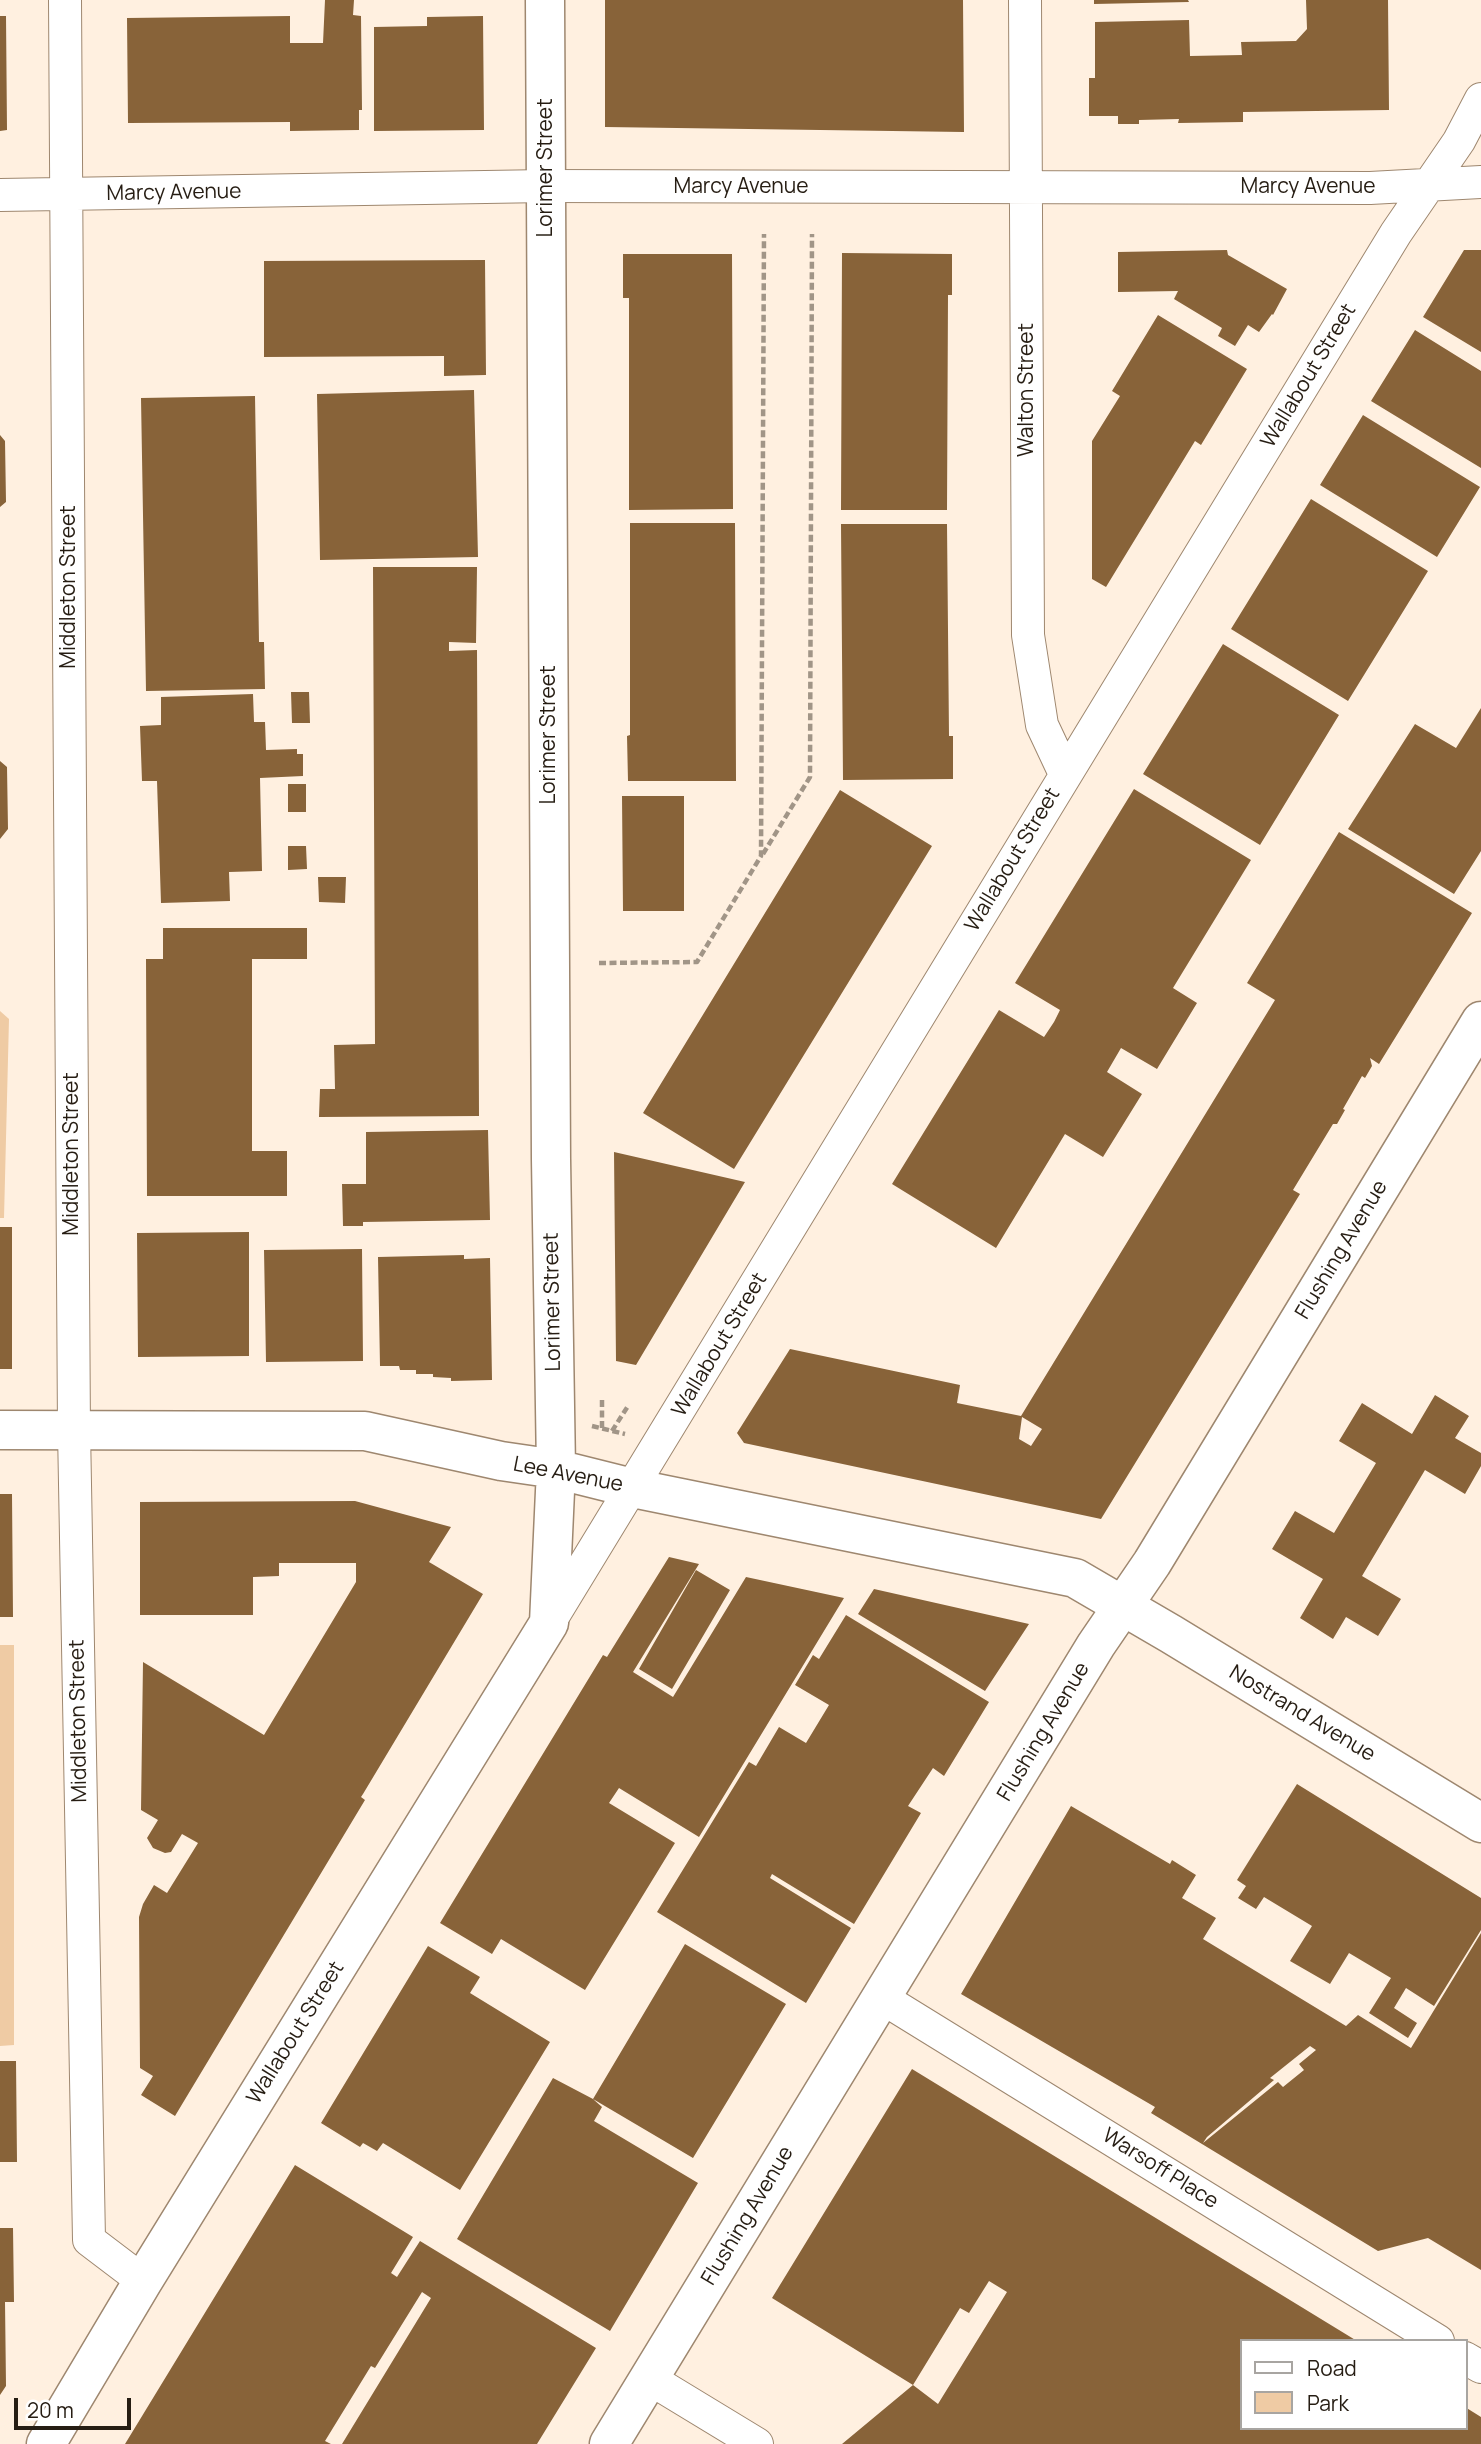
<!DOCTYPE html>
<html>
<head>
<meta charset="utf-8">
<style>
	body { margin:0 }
	#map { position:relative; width:1481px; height:2444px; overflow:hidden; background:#fff0e0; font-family:Manrope,sans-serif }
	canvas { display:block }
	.legend { position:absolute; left:1240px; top:2339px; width:228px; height:91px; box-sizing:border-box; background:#fff; border:2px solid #a8a5a1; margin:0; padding:9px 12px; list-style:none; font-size:21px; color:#261d13 }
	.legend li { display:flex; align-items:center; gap:14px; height:35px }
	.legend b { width:35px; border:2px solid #a8a5a1 }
	.scale { position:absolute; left:14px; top:2398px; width:117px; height:32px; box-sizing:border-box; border:4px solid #261d13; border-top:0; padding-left:9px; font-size:21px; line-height:24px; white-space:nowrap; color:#261d13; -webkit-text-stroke:5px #fff; paint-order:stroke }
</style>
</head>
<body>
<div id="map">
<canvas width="1481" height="2444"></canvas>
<ul class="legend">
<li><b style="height:9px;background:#fff"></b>Road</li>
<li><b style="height:19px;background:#efcba4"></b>Park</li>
</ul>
<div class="scale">20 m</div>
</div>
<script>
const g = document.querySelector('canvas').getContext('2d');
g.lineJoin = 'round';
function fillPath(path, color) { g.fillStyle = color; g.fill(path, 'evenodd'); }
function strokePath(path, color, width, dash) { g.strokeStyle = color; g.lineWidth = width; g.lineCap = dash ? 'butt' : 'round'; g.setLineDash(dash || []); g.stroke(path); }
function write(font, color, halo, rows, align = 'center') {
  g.font = font + ' Manrope,sans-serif'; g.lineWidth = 6; g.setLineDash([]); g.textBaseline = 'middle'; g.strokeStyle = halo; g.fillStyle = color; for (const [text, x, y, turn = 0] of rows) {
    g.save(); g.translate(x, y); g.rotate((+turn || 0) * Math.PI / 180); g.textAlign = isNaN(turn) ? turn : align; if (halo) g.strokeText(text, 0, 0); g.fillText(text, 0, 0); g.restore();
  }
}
fillPath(new Path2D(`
	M0,1011L9,1019L4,1218H0Z
	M0,1645H14V2045L0,2046Z`), '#efcba4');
fillPath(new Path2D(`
	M325,0H354L353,15L361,16L362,110H359V130L290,131V122L128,123L127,18L290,16V43H323Z
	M605,0H963L964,132L605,127Z
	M1094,0H1188L1189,2L1094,4Z
	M1306,0H1388L1389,110L1243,112V122L1178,123L1179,119L1139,120V124H1118V116H1089V78H1095V22L1189,20L1190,56L1242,55L1241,42L1296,41L1307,29Z
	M0,16H6L7,130L0,131Z
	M483,16L484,130L374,131V27L427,26V17Z
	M1227,250L1228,255L1287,289L1273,315L1272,314L1259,332L1248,325L1235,346L1218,336L1222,328L1174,299L1178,291L1118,292V252Z
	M1464,250H1481V352L1423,317Z
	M842,253L952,254V295H948L947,510H841Z
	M623,254H732L733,509L629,510V298H623Z
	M485,260L486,375L444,376V356L264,357V261Z
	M1158,315L1247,369L1201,445L1195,441L1106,587L1092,579V441L1120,396L1112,391Z
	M1415,330L1481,371V468L1371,401Z
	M474,390L478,557L320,560L317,394Z
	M255,396L259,642H264L265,689L146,691L141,398Z
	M1363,415L1480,487L1437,557L1320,485Z
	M0,435L5,441L6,502L0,507Z
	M1311,499L1428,571L1348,701L1231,629Z
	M630,523H735L736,781H628L627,736L630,735Z
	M841,524H947L949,736H953V779L843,780Z
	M373,567H477L476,643L449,642V651L477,650L479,1116L319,1117L320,1089H335L334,1045L375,1044Z
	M1223,644L1339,715L1260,845L1143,774Z
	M291,692H309L310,723H292Z
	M253,694L254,722H265L266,750L297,749V754H303V776L260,778L262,871L229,872L230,901L161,903L157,781H142L140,726L161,725V697Z
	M1481,708V851L1454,894L1348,829L1415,724L1456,748Z
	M0,761L7,767L8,829L0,839Z
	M288,784H306V812H288Z
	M1134,789L1251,860L1173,988L1197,1003L1157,1069L1121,1048L1107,1072L1142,1094L1103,1157L1065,1134L996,1248L892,1184L999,1010L1044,1037L1054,1022L1060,1010L1015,983Z
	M840,790L932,846L734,1169L643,1113Z
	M622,796H684V911H623Z
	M1339,832L1472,913L1379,1064L1370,1058L1372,1066L1365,1078L1362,1076L1343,1109L1345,1110L1337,1124H1333L1293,1190L1300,1194L1101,1519L744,1443L737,1433L790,1349L960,1385L957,1403L1021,1416L1275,1000L1247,983ZM1022,1417L1042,1429L1031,1446L1019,1439Z
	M288,846H306L307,869L288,870Z
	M318,877H346L345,903L319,902Z
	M163,928H307V959H252V1151H287V1196H147L146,959H163Z
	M488,1130L490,1220L363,1222V1226H343L342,1184H366V1132Z
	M614,1152L745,1182L636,1365L616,1361Z
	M0,1227H12V1369H0Z
	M249,1232V1356L138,1357L137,1233Z
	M362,1249L363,1361L266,1362L264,1250Z
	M464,1255V1259L490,1258L492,1380L451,1381V1378L433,1377V1374H416V1370H400L399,1366H380L378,1257Z
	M1435,1395L1469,1416L1455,1438L1481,1453V1466L1465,1494L1425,1470L1362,1576L1401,1599L1378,1636L1346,1617L1333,1639L1300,1618L1323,1579L1272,1549L1295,1511L1334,1533L1376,1463L1339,1441L1362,1403L1412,1434Z
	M0,1494H12L13,1617H0Z
	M355,1501L451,1527L429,1562L483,1594L363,1794L361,1797L365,1800L175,2116L141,2095L153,2076L140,2068L139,1917L143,1904L154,1885L167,1893L198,1843L182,1834L171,1852L165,1853L153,1848L147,1838L158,1820L141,1810L143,1662L264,1735L356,1582V1563H279V1576L253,1577V1615H140V1502Z
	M669,1557L699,1564L633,1672L673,1697L746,1577L844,1598L699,1837L619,1788L609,1803L675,1843L585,1990L501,1939L492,1954L440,1923L603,1655L607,1657Z
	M696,1570L730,1590L672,1689L639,1669Z
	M874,1589L1029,1624L985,1691L858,1614Z
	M846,1615L989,1702L944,1776L933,1768L908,1806L921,1813L854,1924L772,1874L770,1878L851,1928L806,2003L657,1912L749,1762L756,1766L779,1727L806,1743L829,1705L795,1685L813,1655L819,1659Z
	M1297,1784L1481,1898V1930L1434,2006L1406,1988L1394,2008L1417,2023L1408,2038L1369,2013L1391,1978L1349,1953L1330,1984L1290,1961L1312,1926L1264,1897L1256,1909L1238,1898L1246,1886L1237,1880Z
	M1071,1806L1170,1864L1172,1860L1196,1875L1182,1898L1216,1918L1203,1939L1346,2026L1358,2015L1411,2048L1481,1933V2270L1428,2238L1378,2251L1151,2113L1155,2107L961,1994ZM1310,2046L1316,2050L1299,2064L1304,2070L1283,2087L1278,2082L1203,2143L1207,2137L1274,2080L1270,2078Z
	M685,1944L786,2004L693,2158L593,2099Z
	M428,1946L480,1977L470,1993L550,2042L460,2190L383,2143L377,2151L363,2143L360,2147L321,2123Z
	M0,2061H16L17,2162H0Z
	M912,2069L1357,2341H1241V2428H1465V2407L1481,2417V2444H842L913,2385L938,2404L1007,2292L989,2281L969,2313L960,2308L913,2385L772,2298Z
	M553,2078L593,2099L602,2107L594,2121L698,2183L610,2331L457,2239Z
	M295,2165L413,2237L391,2273L397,2277L420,2241L596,2348L537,2444H342L431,2298L422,2292L375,2368L371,2366L325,2441L331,2444H125Z
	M0,2228H13L14,2302H5L6,2386L0,2395Z`), '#886339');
const street = new Path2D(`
	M65,0L74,1430L89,2240L143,2281
	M1025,0L1028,635L1042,725L1065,774
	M0,195L546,186L1370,188L1481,182
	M549,1623L1396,233L1459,141L1481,99
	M882,1998L1438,2341
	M1465,2358L1481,2367
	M650,2379L757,2444`);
const secondary = new Path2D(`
	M0,1430L365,1431L501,1461L556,1469L632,1488L1075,1578L1171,1634L1481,1823
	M46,2444L143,2281L549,1623L556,1469L551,1159L545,0`);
const primary = new Path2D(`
	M609,2444L1096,1645L1152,1563L1481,1021`);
strokePath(street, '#9e876f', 34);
strokePath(secondary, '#9e876f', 41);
strokePath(primary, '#9e876f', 41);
strokePath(new Path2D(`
	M763,854L810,777L812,234
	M599,963L697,962L761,856L764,234
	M602,1400V1428
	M592,1426L625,1434
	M612,1431L628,1406`), '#a19587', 4.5, [7, 3.5]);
strokePath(street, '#fff', 32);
strokePath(secondary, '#fff', 38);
strokePath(primary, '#fff', 38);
write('21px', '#261d13', '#fff', [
	["Lorimer Street",546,168,-90],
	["Marcy Avenue",741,187],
	["Marcy Avenue",1308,187],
	["Marcy Avenue",174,193,-1],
	["Wallabout Street",1309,376,-59],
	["Walton Street",1027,390,-90],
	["Middleton Street",69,587,-90],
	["Lorimer Street",549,735,-90],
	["Wallabout Street",1013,860,-59],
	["Middleton Street",72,1154,-90],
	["Flushing Avenue",1342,1250,-59],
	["Lorimer Street",553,1302,-91],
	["Wallabout Street",720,1345,-59],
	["Lee Avenue",568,1475,11],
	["Nostrand Avenue",1302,1714,31],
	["Middleton Street",79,1721,-91],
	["Flushing Avenue",1044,1732,-59],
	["Wallabout Street",296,2033,-58],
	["Warsoff Place",1160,2169,32],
	["Flushing Avenue",748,2216,-59]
]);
</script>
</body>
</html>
